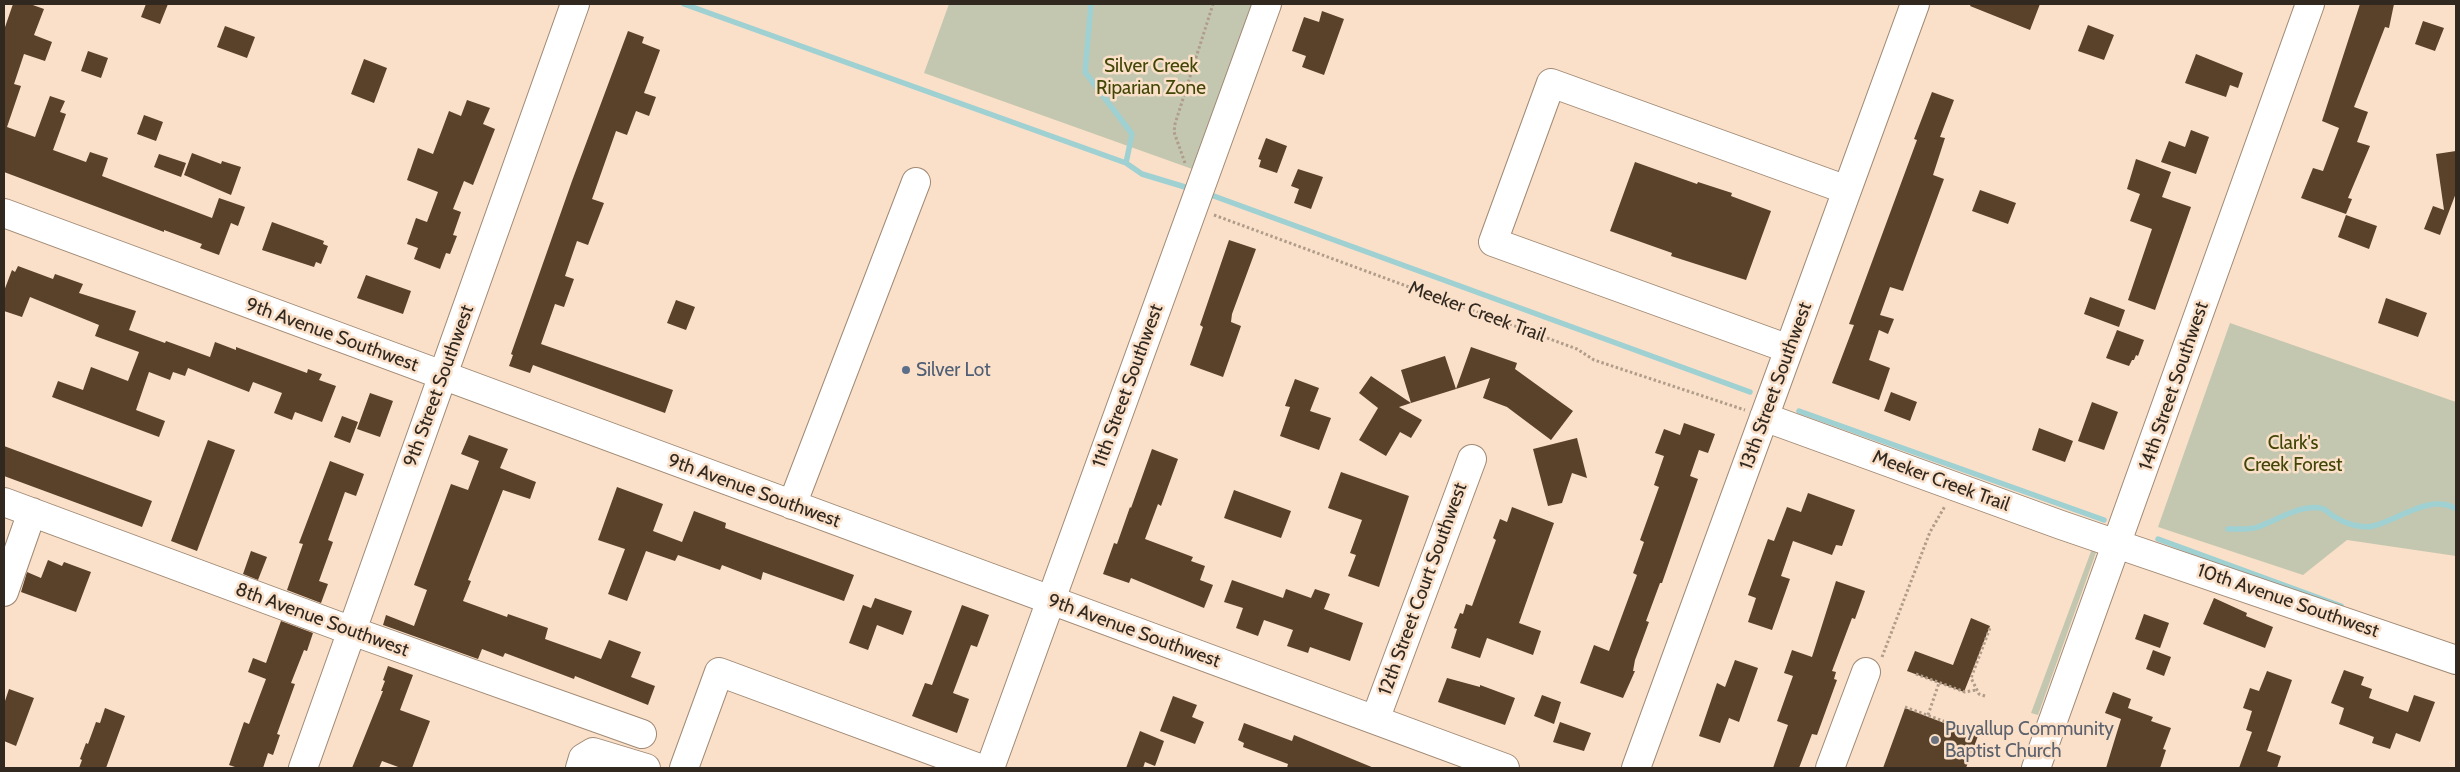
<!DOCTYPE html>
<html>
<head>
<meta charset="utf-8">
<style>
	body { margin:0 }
	#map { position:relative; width:2460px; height:772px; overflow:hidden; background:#fae0c9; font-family:Cabin,sans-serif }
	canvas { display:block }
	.frame { position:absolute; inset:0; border:5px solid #31281f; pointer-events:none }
</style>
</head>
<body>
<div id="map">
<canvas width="2460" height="772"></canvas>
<div class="frame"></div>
</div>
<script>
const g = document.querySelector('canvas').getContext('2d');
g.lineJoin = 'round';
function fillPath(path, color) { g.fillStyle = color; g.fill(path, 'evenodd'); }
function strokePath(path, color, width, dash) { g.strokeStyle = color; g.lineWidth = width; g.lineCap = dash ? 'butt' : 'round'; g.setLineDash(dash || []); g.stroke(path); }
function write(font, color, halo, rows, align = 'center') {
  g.font = font + ' Cabin,sans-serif'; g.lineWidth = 5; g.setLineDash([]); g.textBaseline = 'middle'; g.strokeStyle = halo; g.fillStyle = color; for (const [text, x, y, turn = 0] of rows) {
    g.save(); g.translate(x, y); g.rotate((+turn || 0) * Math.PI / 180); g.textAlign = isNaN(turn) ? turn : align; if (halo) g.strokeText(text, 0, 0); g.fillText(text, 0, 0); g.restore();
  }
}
fillPath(new Path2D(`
	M949,4H1255L1195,170L924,73Z
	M2230,323L2456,402V556L2347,540L2303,575L2158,527Z
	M2093,546L2098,547L2038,715L2031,713Z`), '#c4c7b0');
strokePath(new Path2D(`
	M684,4L1126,163
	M1091,4L1085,72L1132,134L1126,163L1142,174L1185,187
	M1211,195L1750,392
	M1799,411L2104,520
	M2228,529C2237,529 2250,530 2258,527C2278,520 2298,505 2320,508C2325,508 2329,513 2333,516C2344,523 2360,529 2373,526C2398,520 2431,493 2456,509
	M2158,539L2341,606`), '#9fd0d2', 5.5);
fillPath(new Path2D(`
	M13,4H30L44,9L34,35L52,42L45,61L24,54L14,84L21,86L7,127L35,137L50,96L65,101L60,112L66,114L53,150L86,162L90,152L108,158L102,176L212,218L219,198L245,207L238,226L231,223L219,255L200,248L202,244L164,230V232L4,172V30Z
	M146,4H168L160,24L141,17Z
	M1971,4H2040L2030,30L1970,6Z
	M2360,4H2394L2389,28L2385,27L2354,107L2368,112L2357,142L2370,146L2348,198L2352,199L2346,214L2301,198L2313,168L2323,171L2339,128L2322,121Z
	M1322,11L1344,19L1324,75L1302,67L1306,56L1292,51L1304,17L1319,22Z
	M2423,21L2444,28L2435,51L2415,44Z
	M2088,25L2114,35L2104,60L2078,51Z
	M225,26L255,37L247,58L217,47Z
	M628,31L644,37L642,43L660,50L644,93L656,97L649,116L636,111L627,135L616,131L592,199L604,203L588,245L577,241L565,276L574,279L564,307L555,304L541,344L673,390L665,413L533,365L530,373L509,366L513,355L511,354L572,181Z
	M88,51L108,58L101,78L81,71Z
	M2196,54L2243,73L2238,88L2230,85L2226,97L2185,83Z
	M364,59L387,68L374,103L351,94Z
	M1932,92L1954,100L1940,137L1945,138L1933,175L1944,179L1903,291L1890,287L1880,315L1894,319L1888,334L1879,330L1869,360L1890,368L1879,400L1832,383L1854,325L1849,324L1917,140L1914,139Z
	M467,100L490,108L483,124L495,129L473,185L464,181L453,209L461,212L453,235L457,236L450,254L446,253L440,269L414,259L418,248L407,244L416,218L427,222L438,192L407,180L418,148L433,154L449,111L461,116Z
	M144,115L163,122L156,141L137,134Z
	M2191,130L2209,137L2196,174L2161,162L2169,141L2185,147Z
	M1266,138L1287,146L1277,173L1259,167L1261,160L1258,159Z
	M2456,151V193L2440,235L2424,229L2433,206L2444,210L2436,154Z
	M192,153L221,164L222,161L241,167L231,195L184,175Z
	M159,154L186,163L181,177L154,167Z
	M2136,159L2171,172L2162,197L2191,207L2155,310L2128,300L2152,229L2130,221L2140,194L2127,189Z
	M1635,162L1697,184L1698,182L1732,193L1731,196L1771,211L1746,280L1671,256L1672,253L1610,231Z
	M1298,169L1323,177L1311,209L1294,203L1299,189L1291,186Z
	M1980,190L2016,203L2008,224L1972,211Z
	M2346,215L2377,226L2369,249L2338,237Z
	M272,222L324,241L323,244L328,246L321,264L316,262L314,267L262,250Z
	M1229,240L1256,249L1232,314L1231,322L1241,326L1223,377L1190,365L1203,327L1200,325Z
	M18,266L53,279L55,274L83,284L79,293L136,311L129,330L165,343L166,341L210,357L215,342L236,350V347L307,373L308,369L322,374L319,380L336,386L322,422L295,412L292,420L274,413L282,393L253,382L249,392L188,368L185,376L173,372L170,380L149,372L136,410L165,421L159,437L52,397L58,381L83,390L91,367L128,381L139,352L95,336L99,325L30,297L22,317L4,311V291L12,270L15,272Z
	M366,275L411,291L403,314L357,298Z
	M2090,297L2125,310L2119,327L2084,314Z
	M2386,298L2427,313L2418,337L2378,323Z
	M676,300L695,307L686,330L667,323Z
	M2117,330L2144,340L2138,356L2136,355L2134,360H2132L2129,366L2106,358Z
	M1471,347L1517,363L1515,369L1573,411L1551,440L1507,407L1483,398L1490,378L1456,389Z
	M1445,356L1456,389L1411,403L1401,370Z
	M1371,376L1411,403L1399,407L1422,420L1411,438L1400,432L1386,456L1359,440L1378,408L1359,393Z
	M1295,379L1319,388L1310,411L1331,418L1319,450L1280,436L1290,407L1285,406Z
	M1891,392L1917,402L1910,421L1884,411Z
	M370,393L393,401L380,437L357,429Z
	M2092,402L2118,412L2104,450L2078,441Z
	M342,416L358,422L350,443L334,437Z
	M1684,423L1715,434L1708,453L1699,450L1690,476L1698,479L1662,583H1660L1646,621L1649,622L1635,660L1633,671H1635L1623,698L1580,683L1594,645L1609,651L1637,575L1633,573L1644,542L1640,540L1659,487L1654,485L1664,456L1655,453L1664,429L1680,435Z
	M2039,428L2073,441L2065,462L2032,450Z
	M469,435L508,449L500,468L536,482L530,499L503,490L468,580L471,581L463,601L507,617L508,614L548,628L545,639L601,659L609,640L641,652L631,677L655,686L648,705L575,676L574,679L505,653L503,657L482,649L478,659L383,625L386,615L414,626L427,590L414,585L451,484L468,490L479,461L461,454Z
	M1577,438L1587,478L1572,473L1562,503L1548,506L1533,449Z
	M208,440L235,450L197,551L171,541Z
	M4,446L152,501L142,527L4,476Z
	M1152,449L1178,459L1161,506L1158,504L1145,539L1193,557L1191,561L1205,566L1200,580L1213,585L1204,608L1131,578L1129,583L1103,574L1114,543L1117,544L1130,507L1131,508Z
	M330,461L364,474L356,496L345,492L328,540L333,542L319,581L328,584L321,603L287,590L303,544L299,543Z
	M1341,472L1409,496L1379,587L1348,576L1356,555L1350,553L1362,520L1328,508Z
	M617,487L663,504L653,531L682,542L694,511L726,523L725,528L854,575L844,601L763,572L761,580L722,565L720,570L678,555L675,561L646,551L627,601L608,594L625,549L598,540Z
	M1234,490L1291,511L1281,538L1224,518Z
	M1808,493L1855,510L1842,546L1836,545L1832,555L1793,541L1781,576L1790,579L1772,630L1748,622L1756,598L1748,595L1768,539L1774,541L1787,507L1801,512Z
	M1512,507L1554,523L1519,623L1541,631L1533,655L1487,638L1480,658L1451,648L1457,629L1454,628L1460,613L1463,614L1466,604L1472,606L1496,540L1493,538L1500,519L1507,522Z
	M251,551L267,557L258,580L243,574Z
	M48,560L62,566L64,562L91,572L76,612L21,592L27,572L41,578Z
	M1232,580L1283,598L1286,589L1311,598L1315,589L1330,594L1324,609L1363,623L1350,661L1310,647L1308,653L1287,646L1293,630L1264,620L1258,636L1236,628L1243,608L1224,602Z
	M1836,581L1865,591L1855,619L1852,618L1832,671L1836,672L1834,679L1837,680L1817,735L1812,734L1799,768H1773L1788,725L1777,721L1793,676L1784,673L1792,650L1812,657Z
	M875,598L912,611L903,635L877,625L868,650L849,643L863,605L871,608Z
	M2214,598L2247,613L2246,616L2273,627L2265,648L2203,624Z
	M962,605L989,615L977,647L971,645L953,693L969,699L957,733L912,716L925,683L932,685Z
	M2144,614L2169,623L2160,648L2135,639Z
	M1971,618L1990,626L1964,692L1907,671L1915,651L1953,665Z
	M281,621L313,633L307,651L304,650L291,683L295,684L277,734L280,735L273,755L268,753L263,768H238L229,765L244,722L249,724L266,679L248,672L253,658L266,663Z
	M2153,650L2171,657L2164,676L2146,669Z
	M1735,660L1758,668L1739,722L1729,718L1720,743L1699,736L1717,683L1725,687Z
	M388,666L413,675L400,710L430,721L412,768H401L382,761L379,768H352L383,691H381L385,681L383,680Z
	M2344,670L2364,677L2361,685L2372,689L2369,698L2408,712L2414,695L2435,702L2420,742L2396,733L2390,749L2372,743L2374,737L2339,724L2344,708L2331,703Z
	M2267,671L2292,680L2267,751L2281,756L2277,768H2239L2252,732L2246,730L2252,711L2243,708L2250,688L2259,691Z
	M1447,678L1480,687V685L1515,698L1505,725L1438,702Z
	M9,689L34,698L16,746L4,741V704Z
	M2113,692L2131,699L2128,708L2153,717L2151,721L2171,728L2163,749L2166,750L2160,768H2106L2121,719L2105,713Z
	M1542,695L1561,702L1554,724L1534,716Z
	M1173,696L1197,705L1192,717L1204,722L1195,744L1160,731Z
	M105,708L125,716L106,768H79L82,760L80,759L86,743L88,744L96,722L100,723Z
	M1905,708L1978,736L1966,768H1883Z
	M1560,722L1591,733L1584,751L1553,742Z
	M1244,723L1292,741L1294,735L1374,768H1287L1288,764L1243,747L1244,743L1238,740Z
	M1140,731L1164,741L1155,766L1145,762L1143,768H1126Z`), '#5a4129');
const minor = new Path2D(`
	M4,213L1505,768
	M1789,349L1493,242L1551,83L1847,190
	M1764,417L2061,525L2456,660
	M4,502L352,631L642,734
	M792,505L916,182
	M4,592L32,512
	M1375,720L1472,459
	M303,768L575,4
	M580,768L583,758L593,752L646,768
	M684,768L719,672L979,768
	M990,768L1267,4
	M1636,768L1915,4
	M1830,768L1866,672
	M2036,768L2310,4`);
strokePath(minor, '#a08974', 30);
strokePath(new Path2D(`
	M1185,163L1174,132L1175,124L1213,4
	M1214,215L1577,349L1594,360L1745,410
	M1882,657L1930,532L1945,506
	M1916,674L1965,692L1976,690
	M1985,696L1979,694L1971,678L1990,628
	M1905,707L1976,733
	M1928,715L1939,683`), '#b09c8a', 3, [2.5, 2.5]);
strokePath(minor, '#fff', 28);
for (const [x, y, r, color] of [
	[906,370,5,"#5c6f8a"],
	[1935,740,5,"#6b7280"]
]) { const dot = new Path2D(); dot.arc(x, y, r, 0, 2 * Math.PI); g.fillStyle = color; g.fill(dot); strokePath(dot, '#fae0c9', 2); }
write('19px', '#414606', '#fae0c9', [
	["Silver Creek",1151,66],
	["Riparian Zone",1151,88],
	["Clark's",2293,443],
	["Creek Forest",2293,465]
]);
write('19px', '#31281f', '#fae0c9', [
	["Meeker Creek Trail",1477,312,20],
	["9th Avenue Southwest",332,335,20],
	["9th Street Southwest",439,386,-70],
	["11th Street Southwest",1128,386,-70],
	["13th Street Southwest",1776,386,-70],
	["14th Street Southwest",2174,386,-71],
	["Meeker Creek Trail",1941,481,20],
	["9th Avenue Southwest",754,491,20],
	["12th Street Court Southwest",1423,589,-70],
	["10th Avenue Southwest",2288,601,19],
	["8th Avenue Southwest",322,620,20],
	["9th Avenue Southwest",1134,631,20]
]);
write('19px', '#4e5e75', '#fae0c9', [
	["Silver Lot",916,370]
], 'left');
write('19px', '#5b616d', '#fae0c9', [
	["Puyallup Community",1945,729],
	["Baptist Church",1945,751]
], 'left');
</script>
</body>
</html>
